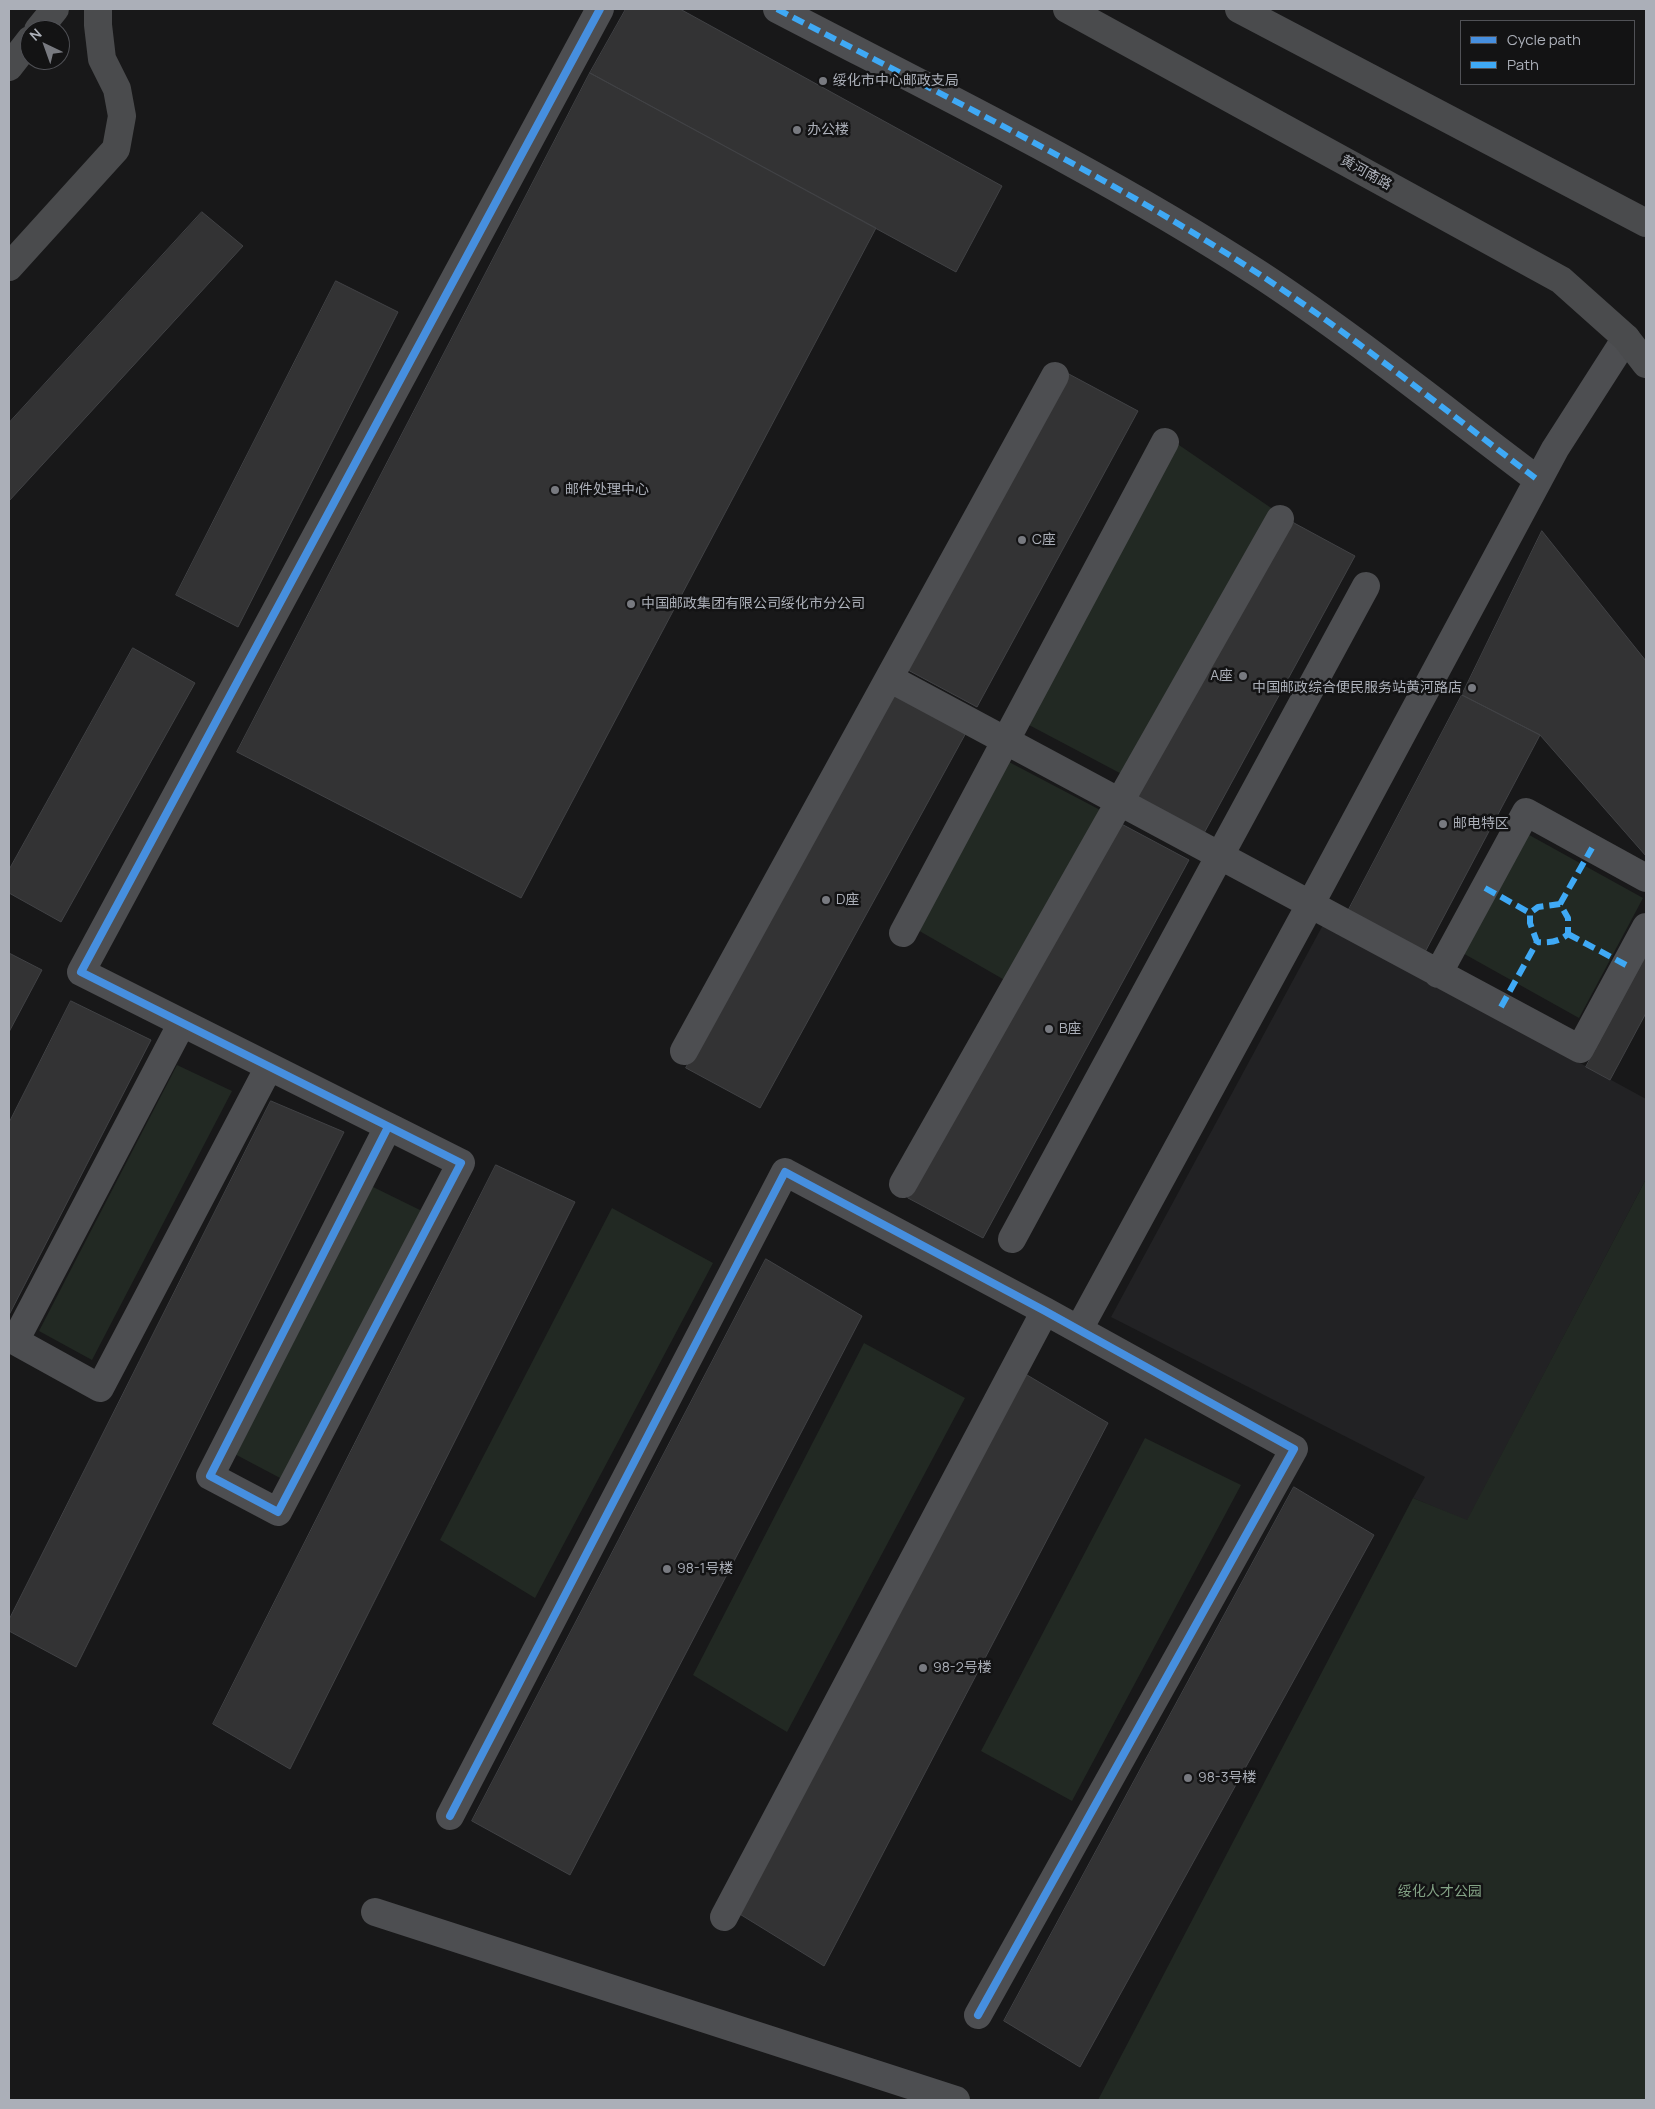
<!DOCTYPE html>
<html>
<head>
<meta charset="utf-8">
<style>
	body { margin:0 }
	#map { position:relative; width:1655px; height:2109px; overflow:hidden; background:#181819; font-family:Manrope,sans-serif }
	canvas { display:block }
	.frame { position:absolute; inset:0; border:10px solid #abafb8; pointer-events:none }
	.legend { position:absolute; left:1460px; top:20px; width:175px; height:65px; box-sizing:border-box; background:#131314; border:1px solid #505156; margin:0; padding:6px 9px; list-style:none; font-size:15px; color:#abafb8 }
	.legend li { display:flex; align-items:center; gap:10px; height:25px }
	.legend b { width:25px; border:1px solid #505156 }
	.north { position:absolute; left:20px; top:20px; width:50px; height:50px; box-sizing:border-box; background:#131314; border:1px solid #505156; border-radius:50%; rotate:318deg; font-size:14px; font-weight:700; line-height:20px; text-align:center; color:#abafb8 }
	.north::after { content:''; display:block; margin:auto; width:18px; height:22px; background:#787a80; clip-path:polygon(50% 0,100% 100%,50% 72%,0 100%) }
</style>
</head>
<body>
<div id="map">
<canvas width="1655" height="2109"></canvas>
<div class="frame"></div>
<ul class="legend">
<li><b style="height:6px;background:#468fdf"></b>Cycle path</li>
<li><b style="height:6px;background:#3fa9f5"></b>Path</li>
</ul>
<div class="north">N</div>
</div>
<script>
const g = document.querySelector('canvas').getContext('2d');
g.lineJoin = 'round';
function fillPath(path, color) { g.fillStyle = color; g.fill(path, 'evenodd'); }
function strokePath(path, color, width, dash) { g.strokeStyle = color; g.lineWidth = width; g.lineCap = dash ? 'butt' : 'round'; g.setLineDash(dash || []); g.stroke(path); }
function write(font, color, halo, rows, align = 'center') {
  g.font = font + ' Manrope,"Noto Sans SC",sans-serif'; g.lineWidth = 5; g.setLineDash([]); g.textBaseline = 'middle'; g.strokeStyle = halo; g.fillStyle = color; for (const [text, x, y, turn = 0] of rows) {
    g.save(); g.translate(x, y); g.rotate((+turn || 0) * Math.PI / 180); g.textAlign = isNaN(turn) ? turn : align; if (halo) g.strokeText(text, 0, 0); g.fillText(text, 0, 0); g.restore();
  }
}
fillPath(new Path2D(`
	M1324,923L1646,1099V1179L1467,1521L1413,1498L1425,1477L1111,1317Z`), '#222224');
fillPath(new Path2D(`
	M1176,443L1280,514L1133,780L1029,725Z
	M1009,762L1104,812L1008,982L916,929Z
	M1522,831L1643,898L1579,1018L1459,951Z
	M177,1065L232,1091L92,1360L39,1331Z
	M1646,1179V2100H1098L1413,1498L1467,1520Z
	M367,1184L422,1211L282,1479L229,1451Z
	M612,1208L713,1263L535,1598L440,1540Z
	M864,1343L965,1398L787,1732L693,1675Z
	M1145,1438L1241,1485L1072,1801L981,1751Z`), '#222923');
const building = new Path2D(`
	M626,9H680L1002,186L956,272L590,73Z
	M590,73L876,228L521,898L237,752Z
	M202,212L243,246L9,501V423Z
	M336,281L398,312L238,627L176,595Z
	M1067,373L1138,411L977,707L906,669Z
	M1283,517L1355,556L1203,835L1131,795Z
	M1542,531L1646,661V856L1540,735L1462,695Z
	M133,648L195,683L61,922L9,893V870Z
	M892,691L967,731L760,1108L686,1068Z
	M1462,695L1540,735L1424,954L1347,913Z
	M1114,820L1189,860L983,1238L908,1198Z
	M9,953L42,970L9,1032Z
	M1646,956V1013L1610,1080L1586,1067Z
	M71,1001L151,1040L9,1315V1123Z
	M271,1101L344,1132L76,1667L9,1631V1620Z
	M496,1165L575,1202L290,1769L213,1724Z
	M766,1259L862,1316L570,1875L472,1821Z
	M1022,1372L1108,1423L824,1966L738,1913Z
	M1294,1487L1374,1535L1080,2067L1004,2021Z`);
fillPath(building, '#333334');
strokePath(building, '#414245', 1);
strokePath(new Path2D(`
	M777,9C940,94 1105,174 1259,274C1355,337 1446,411 1538,480
	M889,678L1580,1049L1646,927
	M903,933L1165,442
	M1438,974L1526,812L1646,878
	M182,1023L15,1341L100,1388L269,1067
	M684,1051L1055,376
	M388,1127L210,1476L278,1512L461,1163L81,972L600,9
	M903,1184L1280,519
	M1012,1239L1366,586
	M1079,1329L1310,905L1555,449L1626,338
	M450,1816L785,1172L1045,1311L1294,1449L978,2015
	M375,1912L956,2100
	M724,1917L1045,1311`), '#4d4e51', 28);
strokePath(new Path2D(`
	M1067,9L1561,280L1626,338L1646,364
	M1239,9L1646,223
	M38,30L55,9
	M9,67L30,40
	M9,267L116,149L122,116L117,89L102,59L98,25V9`), '#4a4b4d', 28);
strokePath(new Path2D(`
	M777,9C940,94 1105,174 1259,274C1355,337 1446,411 1538,480
	M1485,888L1530,913
	M1560,904L1592,848
	M1568,934L1626,965
	M1501,1007L1537,942L1530,923V913L1538,907L1560,904L1568,918V934C1559,942 1549,943 1537,942`), '#3fa9f5', 6, [12, 6]);
strokePath(new Path2D(`
	M388,1127L210,1476L278,1512L461,1163L81,972L600,9
	M450,1816L785,1172L1045,1311L1294,1449L978,2015`), '#468fdf', 8);
for (const [x, y, r, color] of [
	[823,81,5,"#787a80"],
	[797,130,5,"#787a80"],
	[555,490,5,"#787a80"],
	[1022,540,5,"#787a80"],
	[631,604,5,"#787a80"],
	[1243,676,5,"#787a80"],
	[1472,688,5,"#787a80"],
	[1443,824,5,"#787a80"],
	[826,900,5,"#787a80"],
	[1049,1029,5,"#787a80"],
	[667,1569,5,"#787a80"],
	[923,1668,5,"#787a80"],
	[1188,1778,5,"#787a80"]
]) { const dot = new Path2D(); dot.arc(x, y, r, 0, 2 * Math.PI); g.fillStyle = color; g.fill(dot); strokePath(dot, '#131314', 2); }
write('14px', '#abafb8', '#131314', [
	["绥化市中心邮政支局",833,81],
	["办公楼",807,130],
	["邮件处理中心",565,490],
	["C座",1032,540],
	["中国邮政集团有限公司绥化市分公司",641,604],
	["A座",1233,676,"right"],
	["中国邮政综合便民服务站黄河路店",1462,688,"right"],
	["邮电特区",1453,824],
	["D座",836,900],
	["B座",1059,1029],
	["98-1号楼",677,1569],
	["98-2号楼",933,1668],
	["98-3号楼",1198,1778]
], 'left');
write('14px', '#abafb8', '#131314', [
	["黄河南路",1366,173,29]
]);
write('14px', '#83a285', '#131314', [
	["绥化人才公园",1440,1892]
]);
</script>
</body>
</html>
